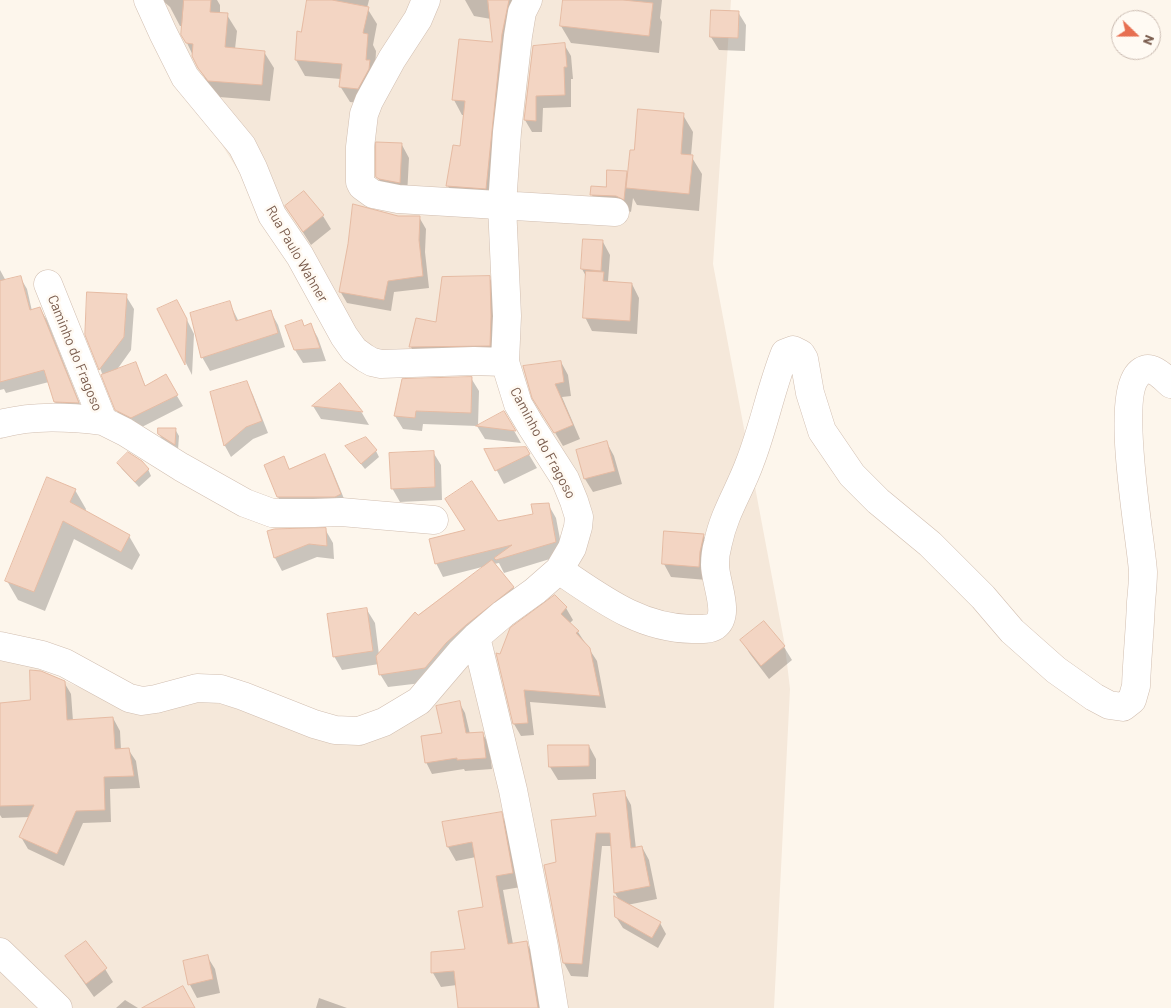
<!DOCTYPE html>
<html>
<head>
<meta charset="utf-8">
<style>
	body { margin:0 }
	#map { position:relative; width:1171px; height:1008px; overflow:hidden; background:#fdf6ec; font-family:Barlow,sans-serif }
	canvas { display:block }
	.north { position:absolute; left:1111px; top:10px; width:50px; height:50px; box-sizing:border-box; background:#fffaf3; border:1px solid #cabbb1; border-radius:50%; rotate:112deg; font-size:14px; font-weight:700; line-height:20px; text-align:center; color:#7a5c4d }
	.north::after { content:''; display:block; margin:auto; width:18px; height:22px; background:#e76f51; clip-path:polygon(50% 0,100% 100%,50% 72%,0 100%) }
</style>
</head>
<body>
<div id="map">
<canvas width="1171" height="1008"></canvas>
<div class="north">N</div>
</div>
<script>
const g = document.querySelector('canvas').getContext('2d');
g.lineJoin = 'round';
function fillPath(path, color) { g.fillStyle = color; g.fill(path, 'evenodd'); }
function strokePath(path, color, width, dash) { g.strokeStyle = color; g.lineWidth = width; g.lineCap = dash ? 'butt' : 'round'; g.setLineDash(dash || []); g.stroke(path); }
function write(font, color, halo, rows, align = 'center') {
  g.font = font + ' Barlow,sans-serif'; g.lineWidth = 5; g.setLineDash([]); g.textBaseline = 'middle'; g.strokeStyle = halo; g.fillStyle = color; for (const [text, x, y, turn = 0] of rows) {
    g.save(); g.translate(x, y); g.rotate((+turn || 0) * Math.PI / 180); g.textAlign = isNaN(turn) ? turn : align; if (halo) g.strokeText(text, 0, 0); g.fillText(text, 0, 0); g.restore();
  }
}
fillPath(new Path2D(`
	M138,0H731L713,264L785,646L790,689L774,1008H0V652L110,701L194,697L315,730L374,716L475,654L550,579L571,514L498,377L381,370L354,355L158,43Z`), '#f5e8da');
fillPath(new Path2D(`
	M162,0H217L220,5V14L227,15L237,31L235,49L264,52L274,68L270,101L219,97L209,85L199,68L187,43L183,26H180L170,7Z
	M309,0H369L367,8L377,24L373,45L376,51L375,71L367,104L350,102L340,86L341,79L305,76L296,60Z
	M522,0L495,203L456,201L448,186L461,147L465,115H462L454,100L494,43L491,19L474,16L465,0Z
	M564,0H662L660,18L662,22L659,53L571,43L561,26Z
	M738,12L746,25L745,51L719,50L711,37Z
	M564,44L571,56L573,79H571V107L543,108L542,132H532L525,120L534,47Z
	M683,115L693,132L691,156L702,174L699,211L637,205L633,198L631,212L624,209L599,208L592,195L607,188L626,173L628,176L635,152Z
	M402,145L409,158L407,196L385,190L377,176Z
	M304,192L323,216L331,229L311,245L295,220Z
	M398,217H419L426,229L425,252L429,288L394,292L391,311L347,303L340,291Z
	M603,242L610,255L608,281L632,284L639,298L637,334L592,331L585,317L587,278L582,269Z
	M0,270L6,281L20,277L27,289L32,311L40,309L47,320L84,414L62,413L55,402L49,382L6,393L4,389L0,390Z
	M489,277L496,290L497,358L418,360L411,347L417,319L438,323Z
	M126,296L134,309L131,350L116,371L135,364L146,387L165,376L183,406L138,429L123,421L116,409L87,335Z
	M229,302L239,322L271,312L278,325L285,347L210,371L202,357Z
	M159,310L184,314L194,334L192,375Z
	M311,325L318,338L326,361L303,363L295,350L305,327Z
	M561,362L568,375L571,396L562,397L580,439L563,446L542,411Z
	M471,378L479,391L478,426L504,413L521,443L485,439L477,426L423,424L422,431L403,429L395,416Z
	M247,383L253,395L268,433L253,439L231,457L225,446L212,393Z
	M340,385L362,413L369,425L321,419L313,406Z
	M175,429L179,436L178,450L163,441L159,434Z
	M607,443L614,456L622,484L593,492L585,479L578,451Z
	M347,447L376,451L379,457L365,469Z
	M525,448L537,468L504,484L486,450Z
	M433,452L441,465L442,500L400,502L392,488Z
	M325,456L331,467L347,506L285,509L278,497L283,458L290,470Z
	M118,463L148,469L151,476L139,487L122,469Z
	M75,490L86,509L85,512L129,536L140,555L132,570L74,539L45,611L18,600L7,581Z
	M548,504L556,518L563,555L504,573L499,563L494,564L513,587L521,600L430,682L388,687L380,674L379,664L342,670L334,656L367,610L375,623L379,655L418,617L486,566L443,577L436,563L498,522L534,515Z
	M325,529L333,543L334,559L317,557L282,571L275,558L269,532Z
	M703,535L711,548L707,580L671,577L664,564Z
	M555,596L566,608L573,620L569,624L578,632L597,661L606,708L530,702L534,735L521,736L514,724L501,656Z
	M764,623L784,647L792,660L769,679L750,654L742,641Z
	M64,682L71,694L73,721L113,718L120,731L121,750L128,749L136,761L140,788L110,789L111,822L83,823L64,866L28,849L21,837L30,817L2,818L0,815V704L31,701Z
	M459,702L465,713L470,734L482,733L489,744L492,769L465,771L464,769L432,774L426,762L444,734Z
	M589,746L596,759V779L558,780L550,767Z
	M624,792L631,805L636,849L642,847L649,860L657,899L627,905L660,923L666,934L658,948L623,928L616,917L619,900L615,893L612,846H602L588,977L571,976L564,963L557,863L597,817Z
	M501,814L509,828L521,887L503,890L513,944L526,942L534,956L543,1008H459L457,985L441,987L433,973L466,951L484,908L476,857L456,861L448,847Z
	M207,956L215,969L220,993L197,998L190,985Z
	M66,957L105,969L113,982L94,997Z
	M319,998L347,1008H316Z
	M125,1000L138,1008H116Z`), '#0003');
const building = new Path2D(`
	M184,0H211L210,12L228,13L225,47L265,51L262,85L208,81L198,68L192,56L193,44L186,43L181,35Z
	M307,0H332L369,7L363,33L368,34L366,60H370L369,69L358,89L339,87L342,64L295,60L297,31L301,32Z
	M488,0H509L502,34L486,189L446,186L453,145L460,146L465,101L452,100L459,39L492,42Z
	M563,0H623L653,3L649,36L560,26Z
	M711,10L739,11L738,38L710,37Z
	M565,43L567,67H564L565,95L536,96V121L524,120L533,46Z
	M638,109L684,113L681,154L693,155L689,194L626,188L630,150H634Z
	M376,142L402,143L400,183L379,179L376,177Z
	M607,170L627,171L624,200L616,196L590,195L591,186L606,187Z
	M304,191L324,215L303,232L285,206Z
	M353,204L398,216H420L419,240L423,276L388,281L384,300L339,292L348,244Z
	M583,239L603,240L601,271L581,269Z
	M586,271L604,272L603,281L632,283L630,321L583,318Z
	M21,276L30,310L40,307L79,403L54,402L44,370L0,382V281Z
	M490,276L491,316L490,346L409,347L416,318L436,322L442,277Z
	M87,292L127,294L124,337L99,370L85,335Z
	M177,300L187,319L185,365L157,309Z
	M230,301L236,321L271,310L278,333L201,358L190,313Z
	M302,320L304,326L311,323L320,348L294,350L285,326Z
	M561,361L564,382L555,384L573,425L554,433L532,398L523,366Z
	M136,362L145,386L166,374L178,395L131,418L115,410L101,375Z
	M472,377L471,413L416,411L415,418L394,416L402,379Z
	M247,381L262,421L246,427L224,446L210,392Z
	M340,383L363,412L312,406Z
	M504,411L516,431L476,426Z
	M158,428H176L175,445L158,434Z
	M366,437L377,450L361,464L345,446Z
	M607,441L615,471L584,479L576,450Z
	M526,447L530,454L495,471L484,449Z
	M434,451L435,487L391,489L389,453Z
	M128,452L142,461L149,469L135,482L117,463Z
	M325,454L341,494L335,497H277L264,465L284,456L289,469Z
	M47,477L76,489L70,502L130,535L121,552L63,521L34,592L5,581Z
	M472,481L498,521L533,514L531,504L549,503L556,542L496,560L494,558L512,545L435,564L429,539L465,530L445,499Z
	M326,528L327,546L309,544L274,558L267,531L274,529Z
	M664,531L704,534L700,552L699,567L662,564Z
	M492,560L514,587L466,625L446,643L425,668L379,675L376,656L415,612L418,615Z
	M555,595L567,607L561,614L579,631L576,633L590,648L600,696L524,690L528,723L513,724L496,653L500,654L510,628Z
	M367,608L373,651L333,657L327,614Z
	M764,621L785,646L761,666L740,640Z
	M30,670L41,671L65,681L67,720L113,717L115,749L129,748L134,776L104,777L105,810L76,811L57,854L19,837L34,805L0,806V703L30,700Z
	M460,701L466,733L483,732L486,758L457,760V758L425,763L421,736L442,733L436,706Z
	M548,745H589V766L549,767Z
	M625,791L631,848L642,846L650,886L614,893L610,833H596L582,964L563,963L544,865L556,862L551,820L596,816L593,794Z
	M502,812L513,873L496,876L508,944L527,941L538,1008H458L454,971L431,973V952L465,949L458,911L483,907L472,842L447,847L442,822Z
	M614,896L661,922L652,938L615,917Z
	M86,941L107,968L86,984L65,956Z
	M208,955L213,979L188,985L183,961Z
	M183,986L195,1008H142Z`);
fillPath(building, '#f3d5c3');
strokePath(building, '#e6bba3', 1);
const minor = new Path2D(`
	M148,0L163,33L185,77L242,146L253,168L272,215L300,256L344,336L354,350L365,358L372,362L381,364L474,361L505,362
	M426,0L418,19L392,59L369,101L364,114L360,147V182L362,186L373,194L398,199L615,212
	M48,284L103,421L125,432L181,467L245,503L272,513H314L341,512L434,520
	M0,424C34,415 68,417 103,421
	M559,570C601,598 639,628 692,629C699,629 709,630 715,626C731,615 715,582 715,565C715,558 716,550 718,543C724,513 740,490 750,462C764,426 771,388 785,353L793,350L801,354L804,359L810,393L822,431L852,475L878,501L930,544L983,597L1012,631L1056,670L1094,697L1109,705L1123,707L1132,700L1136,686C1137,658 1140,630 1141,602C1142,592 1143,582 1143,572C1141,537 1112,389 1142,371C1152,364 1164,378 1171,384
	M476,637L513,790L544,947L554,1008
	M0,646L42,655L65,663L129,698L142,701L156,699L197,688L221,689L243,696L314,724L335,730L359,731L384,722L419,701L460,653L476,637L503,614L535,591L559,570L572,548L578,527L579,517L574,501L565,479L531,426L518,404L505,362L507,316L502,205L507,132L518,36L522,12L528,0
	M0,952L58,1008`);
strokePath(minor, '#d1beb0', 29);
strokePath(minor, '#fff', 28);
write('14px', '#7a5c4d', '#fffaf3', [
	["Rua Paulo Wahner",297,254,60],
	["Caminho do Fragoso",75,353,68],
	["Caminho do Fragoso",543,443,62]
]);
</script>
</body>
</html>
